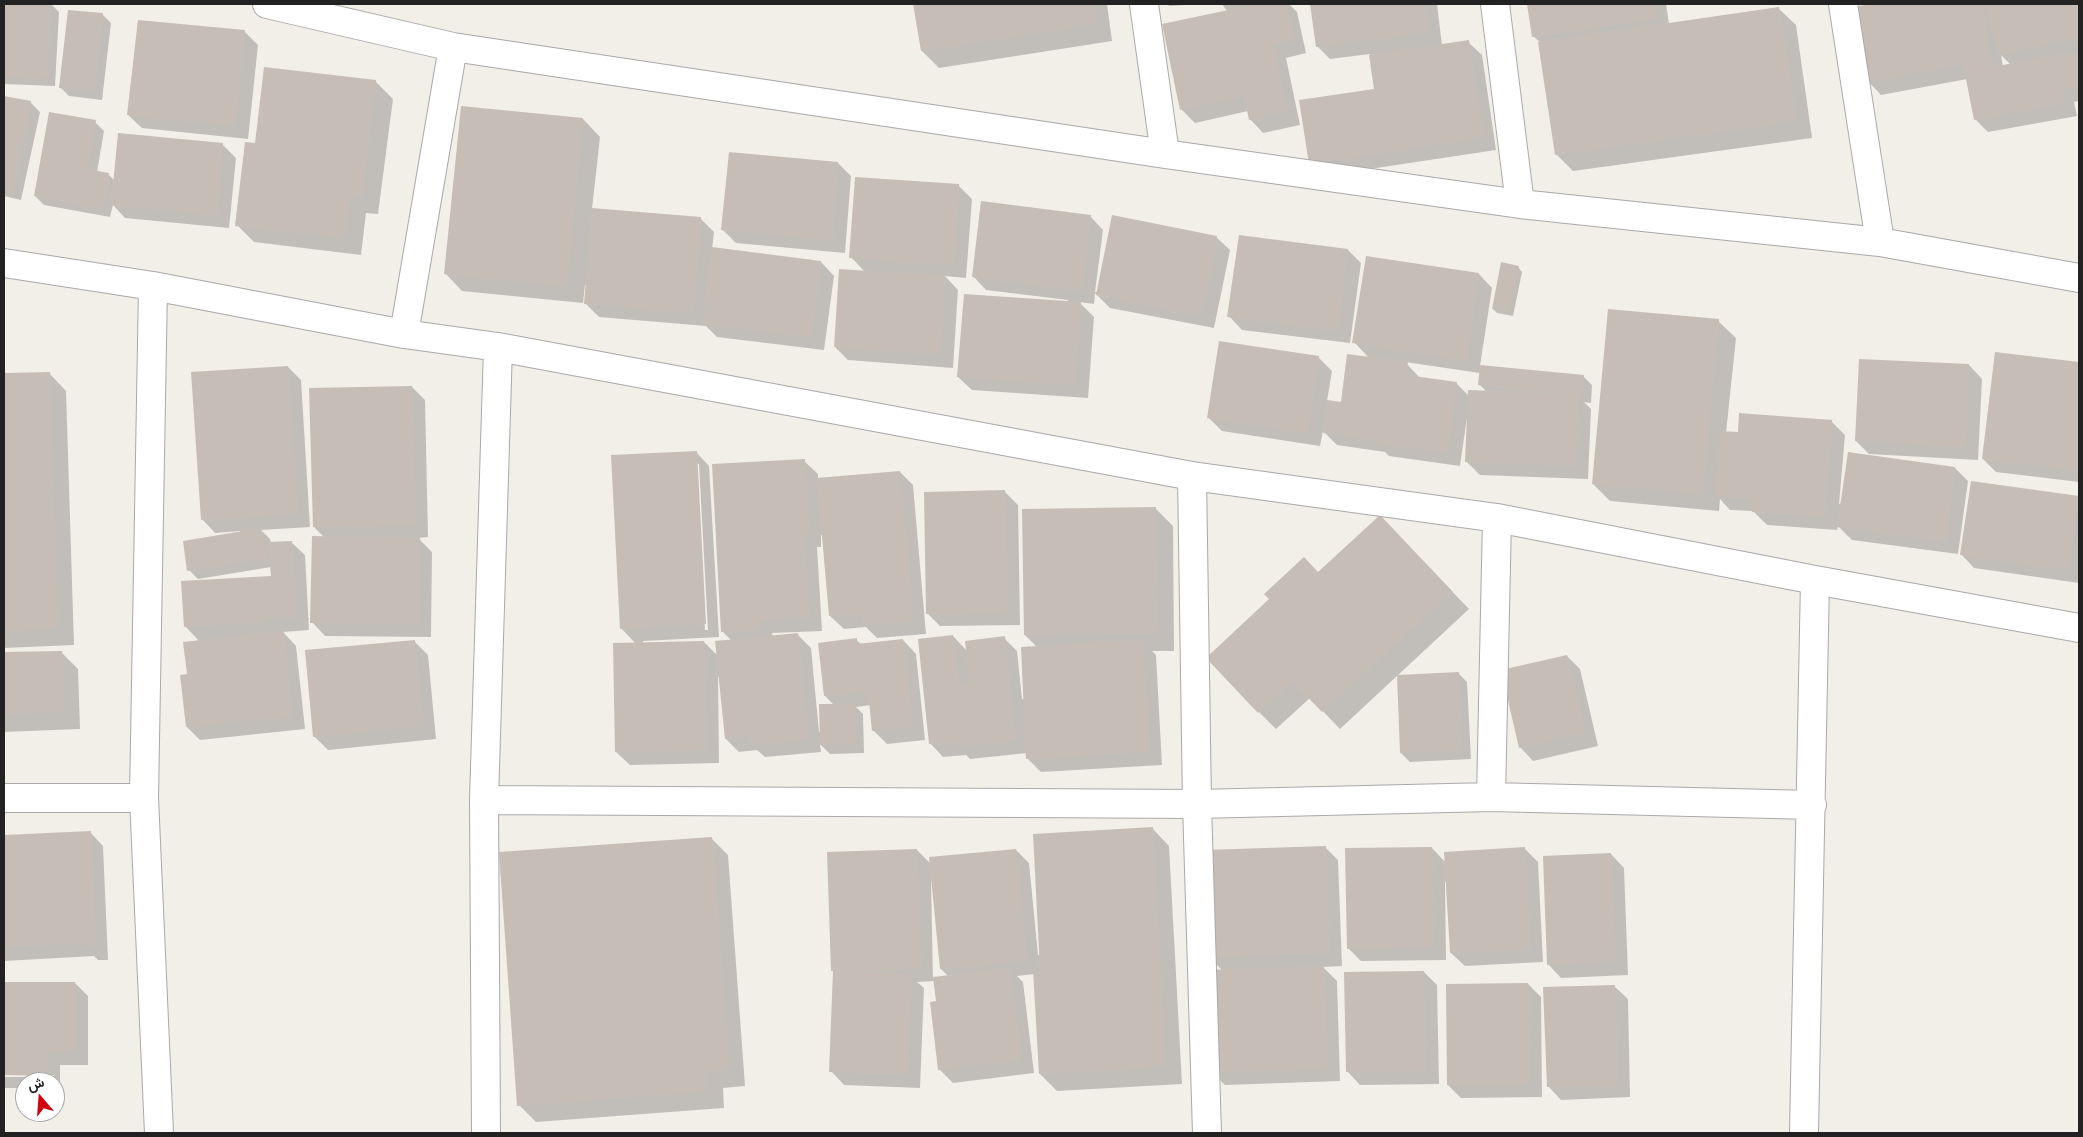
<!DOCTYPE html>
<html>
<head>
<meta charset="utf-8">
<style>
	body { margin:0 }
	#map { position:relative; width:2083px; height:1137px; overflow:hidden; background:#f2eee8; font-family:Commissioner,Vazirmatn,sans-serif }
	canvas { display:block }
	.frame { position:absolute; inset:0; border:5px solid #222; pointer-events:none }
	.north { position:absolute; left:15px; top:1072px; width:50px; height:50px; box-sizing:border-box; background:#fff; border:1px solid #a7a7a7; border-radius:50%; rotate:342deg; font-size:14px; font-weight:700; line-height:20px; text-align:center; color:#222 }
	.north::after { content:''; display:block; margin:auto; width:18px; height:22px; background:#d3000e; clip-path:polygon(50% 0,100% 100%,50% 72%,0 100%) }
</style>
</head>
<body>
<div id="map">
<canvas width="2083" height="1137"></canvas>
<div class="frame"></div>
<div class="north">ش</div>
</div>
<script>
const g = document.querySelector('canvas').getContext('2d');
g.lineJoin = 'round';
function fillPath(path, color) { g.fillStyle = color; g.fill(path, 'evenodd'); }
function strokePath(path, color, width, dash) { g.strokeStyle = color; g.lineWidth = width; g.lineCap = dash ? 'butt' : 'round'; g.setLineDash(dash || []); g.stroke(path); }
fillPath(new Path2D(`
	M4,4H51L59,12L55,86L4,84Z
	M914,4H1107L1112,41L939,68L922,51Z
	M1167,4H1202L1169,6Z
	M1222,4H1289L1297,12L1306,53L1286,58L1300,125L1263,133L1250,119L1248,111L1195,123L1182,110L1163,25L1227,11Z
	M1311,4H1437L1442,46L1468,42L1482,55L1496,150L1323,176L1310,163L1375,90L1370,54L1330,59L1317,46Z
	M1529,4H1666L1669,24L1778,8L1796,25L1812,138L1573,171L1556,154L1540,42L1533,36Z
	M1878,4H2079V101L2074,102L2077,116L1988,132L1975,119L1967,79L1881,95L1868,81L1855,8ZM2001,55L2011,65L2003,67Z
	M102,14L111,23L102,100L69,96L60,87Z
	M244,31L258,45L248,139L142,128L128,115Z
	M375,81L393,99L378,214L366,213L361,255L254,242L237,225L256,145Z
	M4,97L31,103L40,112L21,200L4,196Z
	M583,119L600,137L592,209L700,218L714,232L712,249L821,262L834,276L824,350L717,337L706,326L599,317L586,304L587,285H585L583,303L462,291L445,273Z
	M95,122L104,131L97,172L108,174L114,180L222,144L236,158L229,228L125,218L113,205L110,217L44,205L35,196Z
	M838,163L851,176L845,253L736,243L723,230Z
	M856,178L959,186L972,199L966,278L945,276L958,290L953,368L848,360L835,347L865,272L851,257Z
	M1090,216L1103,230L1095,292H1097L1216,237L1230,250L1214,328L1110,308L1095,293L1094,304L1079,302L1094,317L1088,398L972,390L958,377L1068,302V300L986,290L973,276Z
	M1348,250L1361,263L1350,343L1242,330L1229,316Z
	M1518,267L1522,272L1513,316L1497,313L1493,309Z
	M1479,274L1492,288L1480,366L1583,376L1592,385L1591,403L1584,402L1591,409L1588,479L1480,475L1467,462L1468,417H1467L1460,466L1389,456L1385,452L1337,445L1323,431L1320,446L1222,431L1208,417L1318,357L1332,371L1327,401L1342,403L1369,358L1354,342ZM1405,362L1480,373L1479,384L1487,392L1469,396L1456,383L1420,378Z
	M1718,321L1736,338L1726,433H1739L1831,421L1845,435L1839,504L1955,468L1968,481L1958,554L1852,540L1838,526L1837,530L1767,525L1753,511L1730,510L1720,499L1719,511L1610,501L1593,484Z
	M1997,353L2079,363V482L1996,472L1983,459Z
	M1969,365L1982,379L1978,460L1869,454L1856,441Z
	M288,367L301,380L310,527L261,530L270,539L271,543L291,542L305,555L309,630L283,632L296,646L305,729L200,740L187,727L188,675L200,642L185,626L272,577L271,567L198,579L189,570L241,533L240,531L215,533L202,519Z
	M49,373L66,391L74,645L4,648V375Z
	M412,387L425,400L428,537L418,538L432,552L431,637L325,636L312,622L325,538L314,527Z
	M696,452L709,466L719,637L643,641V643L704,642L718,656L732,641L722,631L804,461L818,474V479L900,472L913,485L926,634L877,638L866,627L844,629L830,616L823,535H821V547H817L822,631L772,633L773,637L797,634L811,648L819,732H821L834,705L825,696L856,640L861,644L903,640L916,654L925,740L887,744L873,730L871,705L856,707L863,714L864,753L830,754L820,744L821,752L765,757L757,750L739,752L726,739L720,677H718L719,763L630,765L616,752L636,644L621,628ZM696,464H699L708,630H705Z
	M1005,492L1018,505L1020,625L940,626L927,613Z
	M2078,497L2079,583L1974,568L1961,554Z
	M1155,508L1173,526L1174,651H1152L1156,655L1162,765L1041,772L1027,758V753L970,759L966,755L943,757L930,743L953,636L967,651L1004,638L1017,651L1022,699H1024L1037,647L1025,635Z
	M1397,534L1469,609L1340,729L1310,698L1276,729L1259,712L1271,600Z
	M415,642L428,655L436,739L328,750L314,736Z
	M61,652L78,669L80,729L4,732V654Z
	M1567,656L1580,669L1598,746L1533,761L1520,747Z
	M1458,673L1467,682L1471,759L1410,762L1401,753Z
	M1152,828L1169,846L1182,1084L1057,1091L1040,1074L1035,974L1017,976L1023,982L1034,1073L953,1083L939,1069L937,1003L935,981L917,982L924,988L920,1088L844,1085L831,1071L834,973L832,970L917,850L931,864L1016,850L1029,863L1038,955H1040ZM931,881H933L941,969L949,977L933,979Z
	M90,832L103,846L108,960H98L94,956L4,961V836Z
	M711,838L728,855L745,1086L723,1088L724,1108L536,1122L519,1105Z
	M1325,847L1338,860L1342,966L1323,967L1337,981L1340,1081L1225,1085L1211,1071L1222,970L1209,957Z
	M1432,848L1446,863L1524,848L1538,862L1543,962L1465,966L1451,953L1447,882H1445L1446,960L1361,961L1348,948Z
	M1611,854L1624,868L1628,975L1561,978L1548,964Z
	M1424,972L1437,985L1439,1084L1360,1085L1347,1071Z
	M4,983H75L88,996V1065H60V1089H55V1082H25V1088H4V1077H54V1075L4,1074Z
	M1528,984L1541,997L1542,1097L1461,1098L1448,1085Z
	M1614,986L1628,999L1630,1097L1561,1100L1548,1086Z`), '#0003');
fillPath(new Path2D(`
	M4,4H50L47,78L4,76Z
	M913,4H1093L1096,24L921,51Z
	M1257,4H1286L1294,40L1273,45L1287,111L1249,120L1244,96L1180,110L1162,24Z
	M1310,4H1426L1429,32L1316,47Z
	M1527,4H1655L1658,18L1532,37Z
	M1871,4H1981L1992,67L2079,51V86L2061,89L2064,103L1974,120L1963,64L1867,82L1853,7Z
	M1987,4H2079V37L1999,55Z
	M1779,7L1796,121L1555,155L1538,42Z
	M68,10L103,13L94,91L59,88Z
	M138,20L245,30L235,126L127,115Z
	M1469,40L1483,137L1309,164L1299,100L1374,89L1369,55Z
	M264,67L376,80L361,198L349,196L344,238L235,226L245,142L255,143Z
	M4,96L31,101L13,192L4,190Z
	M461,106L583,118L566,286L444,274Z
	M49,112L96,120L87,169L109,173L102,209L34,196Z
	M118,133L223,143L216,215L111,205Z
	M729,152L838,162L832,240L721,230Z
	M855,177L959,184L953,265L849,258Z
	M981,201L1091,215L1081,291L972,277Z
	M592,208L701,217L693,313L584,304Z
	M1112,215L1217,236L1201,316L1096,295Z
	M1239,235L1348,249L1337,331L1227,317Z
	M712,247L821,261L811,337L703,324Z
	M1366,256L1479,273L1466,360L1352,343Z
	M1501,262L1519,266L1509,312L1492,309Z
	M839,269L945,276L940,355L834,347Z
	M964,294L1081,302L1075,385L957,377Z
	M1608,309L1719,319L1702,494L1592,484Z
	M1219,341L1319,356L1307,433L1207,418Z
	M1995,352L2079,362V471L1982,459Z
	M1347,354L1408,362L1406,375L1457,382L1447,453L1374,443L1375,440L1323,433L1327,400L1341,402Z
	M1859,359L1969,364L1965,447L1855,441Z
	M1480,365L1584,375L1582,394H1578L1575,466L1465,462L1468,390L1571,394L1478,385Z
	M288,366L298,514L201,520L191,372Z
	M50,372L57,628L4,630V373Z
	M412,386L415,524L313,527L309,388Z
	M1739,413L1832,420L1824,517L1752,512L1753,499L1716,497L1721,431L1738,432Z
	M697,451L706,624L620,629L611,455Z
	M1848,452L1955,467L1945,542L1837,527Z
	M805,459L809,534H804L809,618L760,620L761,630L721,632L712,464Z
	M900,471L913,621L863,625L862,613L829,616L817,478Z
	M1971,481L2079,496L2068,570L1960,555Z
	M1005,490L1007,612L926,614L924,492Z
	M1156,507L1158,634L1024,635L1022,509Z
	M1380,515L1452,591L1322,712L1292,681L1258,713L1206,658L1269,599L1264,594L1304,557L1318,572Z
	M261,528L266,558L187,571L183,541Z
	M312,536L420,538L419,624L310,623Z
	M292,541L296,618L265,619V622L184,627L181,581L271,576L268,542Z
	M284,631L292,716L186,727L180,675L187,674L183,642Z
	M798,633L808,739L750,745L749,737L725,739L715,641Z
	M953,635L959,687L970,686L965,641L1005,636L1015,740L956,747L955,741L929,744L918,639Z
	M857,638V644L903,639L912,727L872,731L868,691L824,696L818,643Z
	M415,640L423,726L313,737L305,650Z
	M1143,640L1149,752L1026,759L1021,647Z
	M704,641L707,750L615,752L613,643Z
	M62,651L63,712L4,714V652Z
	M1567,655L1585,732L1519,748L1501,670Z
	M1459,672L1462,750L1400,753L1397,675Z
	M819,704H855L856,744L820,745Z
	M1153,827L1165,1067L1039,1074L1033,970H1040L1033,834Z
	M91,831L95,947H84L83,943L4,947V835Z
	M712,837L729,1069L706,1071L707,1091L517,1106L499,852Z
	M1326,846L1329,953L1207,957L1204,850Z
	M1432,847L1433,947L1347,949L1345,848Z
	M1525,847L1530,949L1450,953L1444,852Z
	M917,849L921,968L839,971L911,974L907,1075L829,1072L833,971H831L827,852Z
	M1016,849L1027,961L940,969L929,857Z
	M1611,853L1615,962L1547,965L1543,856Z
	M1324,966L1327,1068L1210,1072L1207,970Z
	M1010,968L1021,1060L938,1070L930,1002L936,1001L933,977Z
	M1424,971L1426,1071L1346,1072L1344,972Z
	M4,982H75V1052H48L47,1076L4,1075Z
	M1528,983L1529,1085H1447L1446,984Z
	M1615,985L1618,1085L1547,1087L1543,987Z`), '#c7bdb7');
const minor = new Path2D(`
	M267,4L453,47L1165,154L1520,204L1880,242L2079,278
	M1144,4L1165,154
	M1495,4L1520,204
	M1843,4L1880,242
	M4,263L153,286L404,334L498,347L1192,476L1497,518L1815,580L2079,628
	M153,286L144,798L159,1133
	M404,334L453,47
	M1192,476L1197,804L1207,1133
	M1491,797L1497,518
	M4,798H144
	M484,800L1197,804L1491,797L1812,805
	M486,1133L484,800L498,347
	M1804,1133L1815,580`);
strokePath(minor, '#a9a9a9', 30);
strokePath(minor, '#fff', 28);
</script>
</body>
</html>
